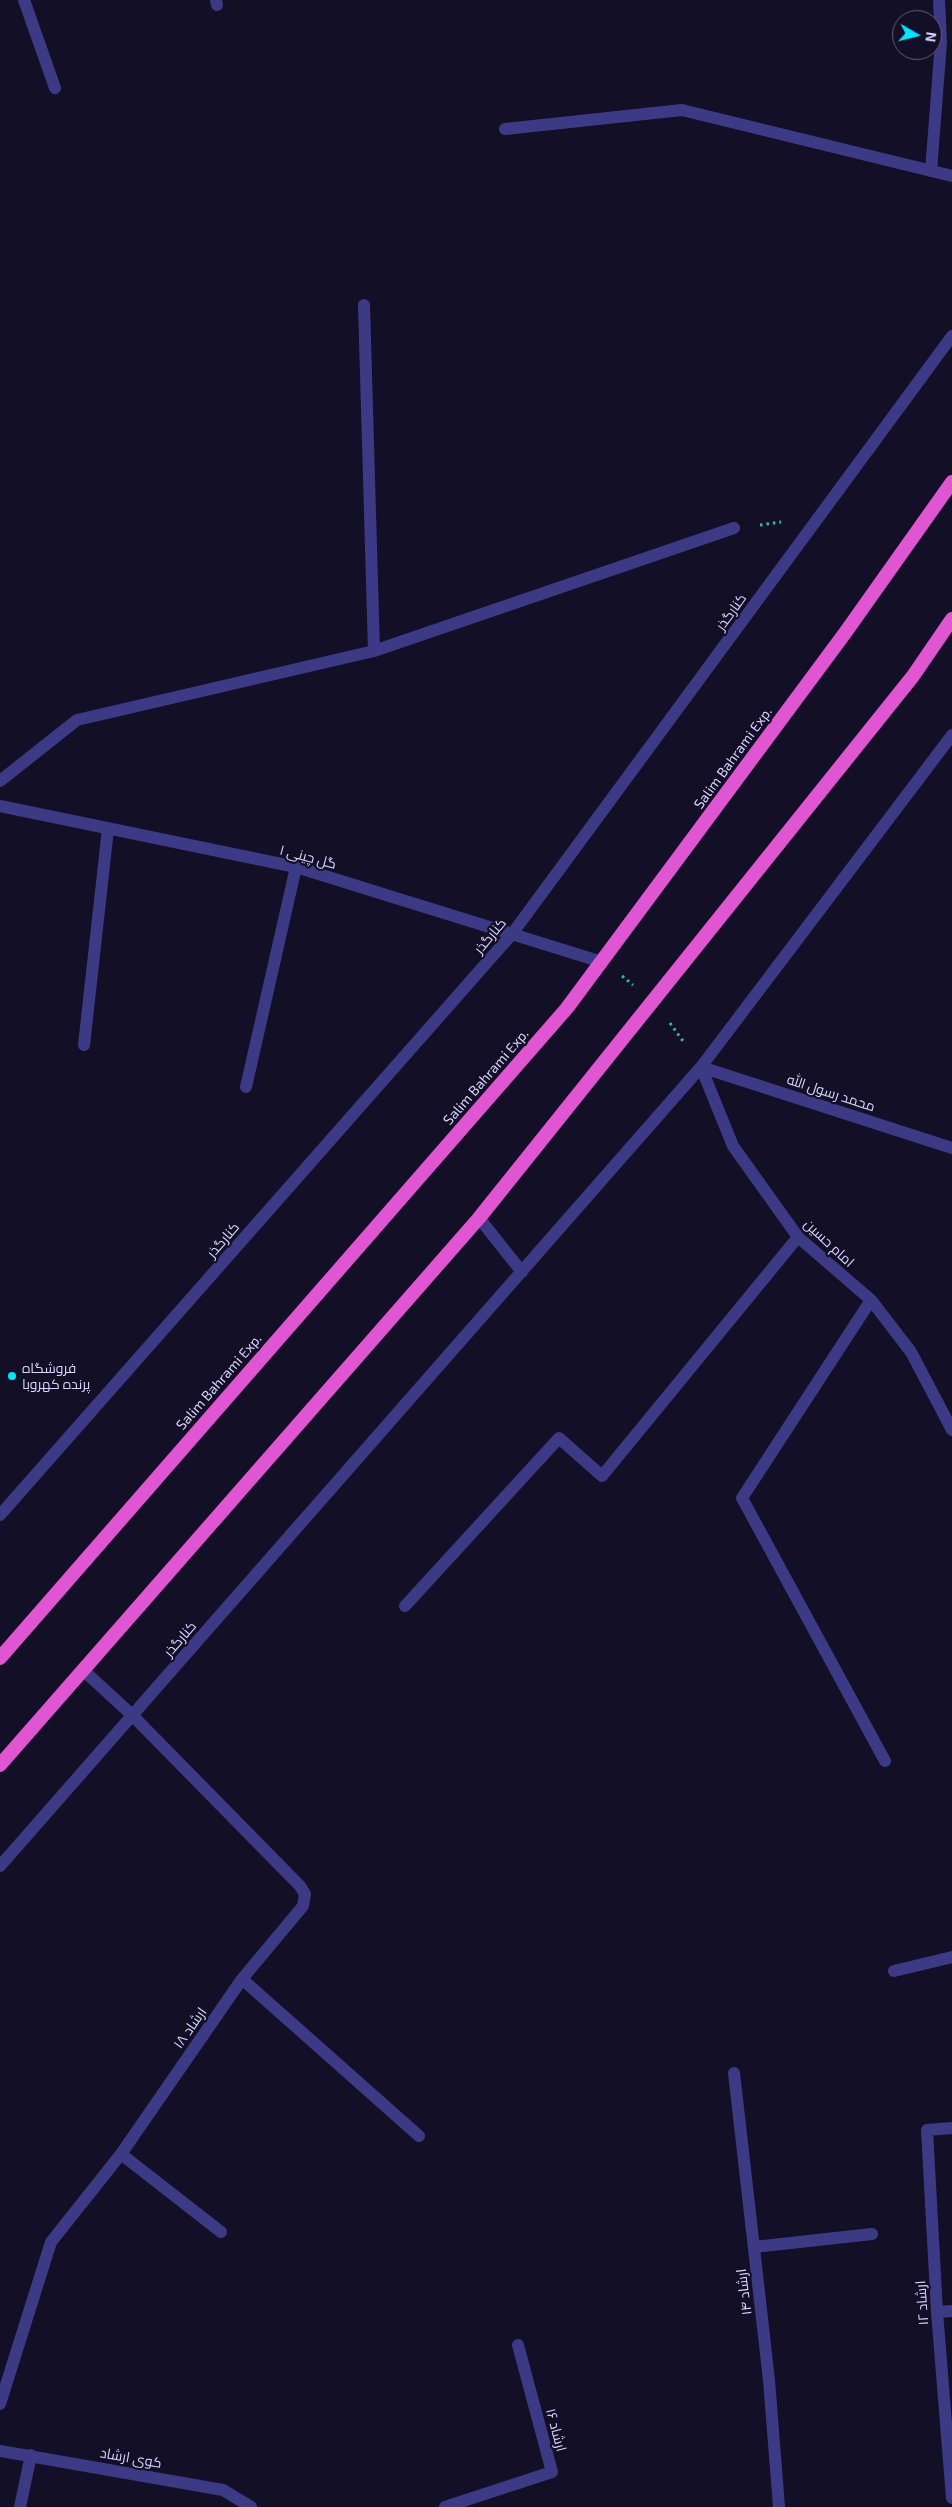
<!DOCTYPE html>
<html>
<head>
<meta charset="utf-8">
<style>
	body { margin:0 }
	#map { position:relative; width:952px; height:2507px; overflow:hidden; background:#130f26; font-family:"Exo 2",sans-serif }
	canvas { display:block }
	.north { position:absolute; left:892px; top:10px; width:50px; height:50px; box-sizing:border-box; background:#130f26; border:1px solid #625e7d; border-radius:50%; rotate:98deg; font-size:14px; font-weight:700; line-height:20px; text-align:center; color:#d9d4ff }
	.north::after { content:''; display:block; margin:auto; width:18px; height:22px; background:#00e5ff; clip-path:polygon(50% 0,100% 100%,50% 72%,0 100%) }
</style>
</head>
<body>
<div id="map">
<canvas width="952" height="2507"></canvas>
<div class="north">N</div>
</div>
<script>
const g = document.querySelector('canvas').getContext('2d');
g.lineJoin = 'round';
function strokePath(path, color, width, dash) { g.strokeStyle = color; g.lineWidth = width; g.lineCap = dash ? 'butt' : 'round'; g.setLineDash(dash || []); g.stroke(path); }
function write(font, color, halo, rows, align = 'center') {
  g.font = font + ' "Exo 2",Cairo,sans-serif'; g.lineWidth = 4.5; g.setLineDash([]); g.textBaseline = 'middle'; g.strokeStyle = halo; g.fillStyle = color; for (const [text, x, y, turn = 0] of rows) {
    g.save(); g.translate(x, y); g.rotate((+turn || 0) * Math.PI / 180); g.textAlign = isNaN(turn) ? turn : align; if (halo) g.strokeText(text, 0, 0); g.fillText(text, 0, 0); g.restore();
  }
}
strokePath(new Path2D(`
	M760,525L781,522
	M622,976L633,985
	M670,1023L685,1044`), '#2fb8b0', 3, [2.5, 4]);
strokePath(new Path2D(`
	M24,0L55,88
	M216,0L217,5
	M505,129L682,110L952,176
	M931,171L941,42L939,0
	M374,651L734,528
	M0,781L77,720L374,651L364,305
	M0,806L296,867L602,962
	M84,1045L108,829
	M701,1067L733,1146L798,1237L871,1300L911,1352L952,1430
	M701,1067L952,1148
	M246,1087L296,867
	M479,1218L522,1272
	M871,1300L742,1498L885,1761
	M0,1515L512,934L952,336
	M405,1606L559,1438L602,1476L798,1237
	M0,1866L701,1067L952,735
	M894,1971L952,1957
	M242,1979L419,2136
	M734,2073L769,2380L779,2507
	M952,2128L927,2130L937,2312L952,2498
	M121,2154L221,2232
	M754,2247L872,2234
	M937,2312L952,2311
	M0,2404L51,2242L121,2154L242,1979L303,1906L305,1894L300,1886L132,1715L83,1670
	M0,2451L223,2490L251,2507
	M20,2507L31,2455
	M445,2507L552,2472L518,2345`), '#3d3a85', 12);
strokePath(new Path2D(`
	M0,1658L567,1008L845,633L952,482
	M0,1765L479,1218L913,676L952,619`), '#e055d1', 14);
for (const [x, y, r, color] of [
	[12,1376,5,"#00e5ff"]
]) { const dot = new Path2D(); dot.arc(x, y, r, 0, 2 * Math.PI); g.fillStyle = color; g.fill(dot); strokePath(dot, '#130f26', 2); }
write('14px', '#d9d4ff', '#130f26', [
	["کنارگذر",731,612,-54],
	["Salim Bahrami Exp.",733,758,-54],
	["گل چینی ۱",308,857,15],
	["کنارگذر",490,936,-50],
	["Salim Bahrami Exp.",486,1077,-49],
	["محمد رسول الله",831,1093,18],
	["کنارگذر",223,1240,-49],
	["امام حسین",829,1243,43],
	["Salim Bahrami Exp.",219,1382,-49],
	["کنارگذر",180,1639,-49],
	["ارشاد ۱۸",190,2028,-55],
	["ارشاد ۱۴",744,2292,-97],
	["ارشاد ۱۲",922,2303,-94],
	["ارشاد ۱۶",556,2430,75],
	["کوی ارشاد",131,2458,10]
]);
write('14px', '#d9d4ff', '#130f26', [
	["فروشگاه",22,1368],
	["پرنده کهروبا",22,1384]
], 'left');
</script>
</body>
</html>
